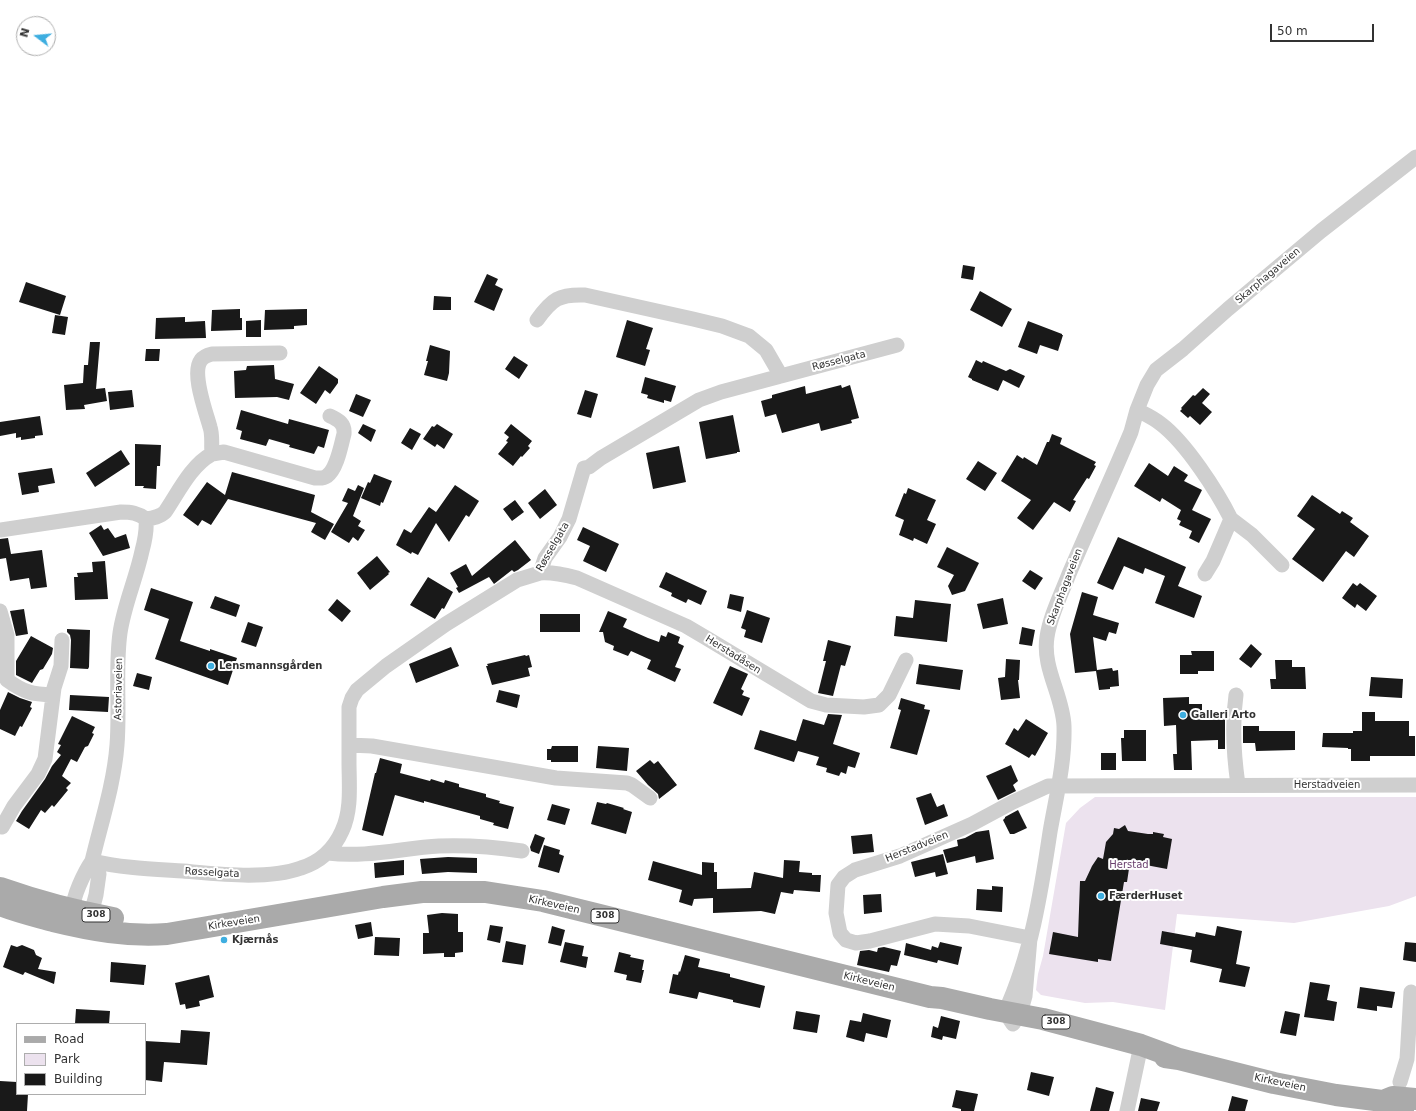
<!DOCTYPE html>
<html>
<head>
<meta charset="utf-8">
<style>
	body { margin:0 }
	#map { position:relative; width:1416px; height:1111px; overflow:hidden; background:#fff; font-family:"DejaVu Sans",sans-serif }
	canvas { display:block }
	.legend { position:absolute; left:16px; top:1023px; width:130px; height:72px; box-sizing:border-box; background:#fff; border:1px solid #adadad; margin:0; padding:5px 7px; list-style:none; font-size:12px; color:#323232 }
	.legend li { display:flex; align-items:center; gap:8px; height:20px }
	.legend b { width:20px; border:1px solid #adadad }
	.north { position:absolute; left:16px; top:16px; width:40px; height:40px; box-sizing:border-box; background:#fff; border:1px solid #adadad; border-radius:50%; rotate:286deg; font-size:11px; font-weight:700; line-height:16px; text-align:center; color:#323232 }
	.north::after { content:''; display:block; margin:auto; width:14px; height:18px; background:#3eaee0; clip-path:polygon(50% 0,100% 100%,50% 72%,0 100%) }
	.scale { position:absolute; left:1270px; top:24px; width:104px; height:18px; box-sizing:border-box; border:2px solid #323232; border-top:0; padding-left:5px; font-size:12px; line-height:14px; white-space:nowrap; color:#323232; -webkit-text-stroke:3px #fff; paint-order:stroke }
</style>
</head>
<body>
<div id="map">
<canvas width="1416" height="1111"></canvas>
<ul class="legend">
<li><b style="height:5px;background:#aaa"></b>Road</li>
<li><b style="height:11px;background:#ece2ee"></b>Park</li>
<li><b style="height:11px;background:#191919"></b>Building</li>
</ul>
<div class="north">N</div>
<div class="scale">50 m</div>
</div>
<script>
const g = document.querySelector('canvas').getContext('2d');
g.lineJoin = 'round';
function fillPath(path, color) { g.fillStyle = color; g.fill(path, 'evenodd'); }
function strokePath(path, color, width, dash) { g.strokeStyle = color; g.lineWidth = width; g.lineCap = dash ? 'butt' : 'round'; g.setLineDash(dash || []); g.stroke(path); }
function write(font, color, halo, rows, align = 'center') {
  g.font = font + ' "DejaVu Sans",sans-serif'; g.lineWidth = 4; g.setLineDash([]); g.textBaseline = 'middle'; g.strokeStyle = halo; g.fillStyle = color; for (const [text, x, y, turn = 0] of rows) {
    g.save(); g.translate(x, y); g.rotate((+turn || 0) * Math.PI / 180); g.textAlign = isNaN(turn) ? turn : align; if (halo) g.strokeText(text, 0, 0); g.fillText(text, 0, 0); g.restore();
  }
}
fillPath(new Path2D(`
	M1095,797H1416V896L1389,906L1294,923L1177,914L1165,1010L1113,1002L1085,1003L1041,995L1036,990L1038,974L1043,956L1066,823L1080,808Z`), '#ece2ee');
fillPath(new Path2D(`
	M963,265L975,267L973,280L961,278Z
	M487,274L498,279L495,285L503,289L494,311L474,302Z
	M26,282L66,296L60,315L19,302Z
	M980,291L1012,309L1002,327L970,310Z
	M434,296L451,297V310H433Z
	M240,309V318H242V330L211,331L212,310Z
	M307,309V325L294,326V329L264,330L265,310Z
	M55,315L68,317L65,335L52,333Z
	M185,317V322L205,321L206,338L155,339L156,318Z
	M261,320V337H246V321Z
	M627,320L653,328L646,349L650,350L645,366L616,357Z
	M1028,321L1062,334V335H1063L1058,351L1040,345L1037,354L1018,347Z
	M90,342H100L96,389L105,388L107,401L84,405L85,409L66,410L64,385L83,383L84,365H88Z
	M430,345L450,351L449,373L447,381L424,375L428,361H426Z
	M146,349H160L159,361H145Z
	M514,356L528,365L519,379L505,369Z
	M976,360L982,363L983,361L1006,371L1010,369L1025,376L1019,388L1003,380L998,391L972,380V379L968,377Z
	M274,365L275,379L294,384L289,400L277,397L235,398L234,371L246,370L247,366Z
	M319,366L338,379V383L330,394L325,390L316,404L300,393Z
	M645,377L676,386L671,402L664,400V403L647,398L648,395L641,393Z
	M841,385L842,388L850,385L859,418L851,420L852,423L821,431L819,423L782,433L776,414L765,417L761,401L772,398V395L805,386L806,394Z
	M1203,388L1210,394L1202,403L1212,412L1200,425L1190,416L1188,418L1180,411L1182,409L1181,408L1193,395L1195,396Z
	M132,390L134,407L110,410L108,392Z
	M585,390L598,394L591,418L577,414Z
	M356,394L371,400L363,417L349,411Z
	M241,410L288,424L289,419L329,430L324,448L318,446L314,454L289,447L290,445L269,439L266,446L240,439L242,431L236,429Z
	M733,415L740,452H737V453L706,459L699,422Z
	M40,416L43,435L35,436V438L21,440V437L16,438V433L0,436V422Z
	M363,424L376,430L371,442L358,433Z
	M437,424L453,434L444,449L437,444L435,447L423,439L432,426L434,427Z
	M511,424L532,441L528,446L530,448L522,457L521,456L513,466L498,454L508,442L506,441L509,437L504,433Z
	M410,428L421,434L412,450L401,443Z
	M1052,434L1062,438L1060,444L1096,462L1094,465L1096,466L1089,479L1087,478L1073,500L1076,501L1070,512L1054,502L1033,530L1017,518L1031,500L1001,481L1017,455L1023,459L1024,457L1037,465L1047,442H1049Z
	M135,444L161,445L160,466H157L156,489L143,488L144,486H135Z
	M679,446L686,482L653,489L646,453Z
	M121,450L130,464L95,487L86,473Z
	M978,461L997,473L985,491L966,479Z
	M1149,463L1168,476L1174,466L1188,475L1184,481L1202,490L1192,510L1211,519L1199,543L1189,538L1192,531L1179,525L1181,521L1177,519L1181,510L1162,498L1160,502L1134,486Z
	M52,468L55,483L38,486L39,492L22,495L18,473Z
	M232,472L315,495L311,512L334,524L325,540L311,532L316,523L228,499L211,525L202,520L198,526L183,515L207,482L225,495Z
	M374,474L392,481L383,503L381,502L380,506L361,498L368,482L370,483Z
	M358,485L364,488L353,516L361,521L358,526L365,530L358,541L353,537L349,543L331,532L348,503L342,501L348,488L355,491Z
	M455,485L479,501L469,517L466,515L449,542L436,523L418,555L412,552L411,554L396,545L404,529L411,533L429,507L436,512Z
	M908,488L936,500L927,520L936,524L927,544L914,538L913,541L899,535L904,520L895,516L904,493L906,494Z
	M545,489L557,505L540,519L528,503Z
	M1312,495L1340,514L1342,511L1353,518L1350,522L1369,536L1354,557L1346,551L1323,582L1292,559L1315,529L1297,516Z
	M515,500L524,512L512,521L503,509Z
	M101,525L104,530L108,528L115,538L126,534L130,548L103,556L89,533Z
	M583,527L619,544L606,572L583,561L590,546L577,540Z
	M1118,537L1186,567L1178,586L1202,596L1194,618L1155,603L1165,576L1145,568L1143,574L1124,566L1113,590L1097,583Z
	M8,538L11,554L42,550L47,587L31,589L29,578L10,581L6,558L0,559V539Z
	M515,540L531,560L518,570L514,572L512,570L494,584L489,577L459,593L456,588L458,587L450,573L466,564L472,576Z
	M947,547L979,563L965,591L952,595L948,586L954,575L937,567Z
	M377,556L390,572L388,573L389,574L370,590L357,573Z
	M105,561L108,599L75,600L74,577H78L77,573L93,572L92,562Z
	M1030,570L1043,578L1035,590L1022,581Z
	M666,572L707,591L701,605L688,599L686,603L671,596L672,593L659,587Z
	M428,577L453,592L444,609L442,608L435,619L410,605Z
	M1353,583L1357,586L1360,583L1377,596L1366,611L1357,604L1355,608L1342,598Z
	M151,588L193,602L180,641L210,651V649L237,658L228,685L155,659L169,619L144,610Z
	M1082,592L1098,597L1093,615L1119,623L1116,634L1109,632L1106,641L1093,637L1097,670L1112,668L1113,671L1118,670L1119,686L1110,687V689L1099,690L1096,671L1075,673L1070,634Z
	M730,594L744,597L741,612L727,608Z
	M215,596L240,605L236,617L210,608Z
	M1003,598L1008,624L983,629L977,604Z
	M337,599L351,611L342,622L328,610Z
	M915,600L951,604L947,642L894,636L896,616L913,618Z
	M24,609L28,634L16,636L10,611Z
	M747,610L770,618L762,643L744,637L746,630L741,628Z
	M608,611L627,619L623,627L648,638L659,642L661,635L666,637L668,632L680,637L678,643L684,646L675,667L681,669L675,682L647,669L651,660L631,651L628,656L613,650L614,646L605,642L603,632H599Z
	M540,614H580V632H540Z
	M248,622L263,627L256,647L241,642Z
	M1022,627L1035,630L1032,646L1019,644Z
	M67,629L90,630L89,667L88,669L70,668L71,640L70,635L67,632Z
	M31,636L53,648L52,654L43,669L40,670L32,683L16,675V661Z
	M828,640L851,646L845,666L841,665L833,696L818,693L826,661H823Z
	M1251,644L1262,654L1251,668L1239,659Z
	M451,647L459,666L416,683L409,664Z
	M1191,651H1214V671H1198V674H1180V655H1192Z
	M525,655L526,656L529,655L532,667L528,668L530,676L492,685L486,666H488L487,664Z
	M1006,659L1020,660L1019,680H1018L1020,698L1001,700L998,678L1005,677Z
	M1275,660H1292V667H1305L1306,689H1271L1270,679H1276Z
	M919,664L963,670L960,690L916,684Z
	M730,666L748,674L741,689L744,691L742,695L750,698L742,716L713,703Z
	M137,673L152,677L149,690L133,686Z
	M1371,677L1403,679L1402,698L1369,696Z
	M499,690L520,695L517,708L496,702Z
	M8,692L20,698L32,702L30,707L32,708L22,727L20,726L15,736L0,729V710Z
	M70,695L109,697L108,712L69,710Z
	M1189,697V704H1202V720L1225,719V749H1218V740L1191,741L1192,770H1174L1173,754H1177L1176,725L1164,726L1163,698Z
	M901,698L925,705L924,709L930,710L917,755L890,748L901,710L898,709Z
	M1362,712H1375V721H1409V736H1415V756H1370V761H1351V749H1348V748L1322,747L1323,733H1353V731H1362Z
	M828,714L842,715L833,744L860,753L855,768L848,766L846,774L841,772L839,776L826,772L827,768L816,765L819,757L798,751L794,762L754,749L760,730L796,741L803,719L824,725Z
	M72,716L95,727L92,733L94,734L88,746L85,747L77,762L71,759L62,776L71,783L66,788L68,790L54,807L52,805L45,813L41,810L29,829L16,821L22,811L45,779L52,766L61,755L57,752L61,745L58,744Z
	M1026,719L1048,733L1035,756L1032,754L1029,758L1005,744L1014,728L1018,731Z
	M1243,726H1259V731H1295V750L1256,751L1255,743H1243Z
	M1124,730H1146V761H1122L1121,738H1124Z
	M552,746H578V762H551V760H547V749H551Z
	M598,746L629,748L627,771L596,768Z
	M1101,753H1116V770H1101Z
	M380,758L402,764L400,773L430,781L431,779L444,783L445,780L459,784V787L486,794V797L500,801L499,803L514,807L508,829L493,825L494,823L480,819V816L424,801V803L395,795L383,836L362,830L375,773H376Z
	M650,760L654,764L658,761L677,785L659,799L658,794L648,785L636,771Z
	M1011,765L1018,781L1013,785L1016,791L998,800L986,776Z
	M931,793L937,807L944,804L948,816L925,825L916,798Z
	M597,802L606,804L607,803L624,808L623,809L632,812L626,834L591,824Z
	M552,804L570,809L565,825L547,820Z
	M1018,810L1027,828L1014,834H1010L1003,820L1005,818V817Z
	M1125,825L1128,831L1148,834H1153V832L1164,834L1163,837L1172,839L1167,869L1130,862L1127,882H1124L1111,961L1098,959V962L1049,954L1053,932L1078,937L1080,881H1085L1092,866L1098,857L1103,859L1106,842L1113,834L1114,828L1119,829Z
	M989,830L994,859L976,863L975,856L947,863L943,850L958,846L957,840L965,838L976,832Z
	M535,834L545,838L539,854L531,851L530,847Z
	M872,834L874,852L853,854L851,836Z
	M544,845L560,850L559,854L564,856L559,873L538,867Z
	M943,854L948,874L936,877L935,872L915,877L911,862Z
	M448,857L477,858V873L448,872L422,874L420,859Z
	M404,860V875L375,878L374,863Z
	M784,860L800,861L799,872L812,873V875H821L820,892L794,890L793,894L781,892L775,914L761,911L713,913V898L694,899L692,906L679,902L682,890L648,880L653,861L702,875V862L714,863V872H717V889L751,888L754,872L783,878Z
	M992,886L1003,887L1002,912L976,910L977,889L992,890Z
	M881,894L882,912L864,914L863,895Z
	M442,913L458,914V932H463V952L455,953V957H444V953L423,954V933H429L427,915Z
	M371,922L373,936L358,939L355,925Z
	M490,925L503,927L500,943L487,940Z
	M552,926L565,930L561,946L548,943Z
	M1217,926L1242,931L1236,964L1250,967L1245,987L1219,982L1222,969L1190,962L1192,950L1160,944L1162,931L1195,937L1196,932L1215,936Z
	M375,937L400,938L399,956L374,955Z
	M506,941L526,945L523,965L502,962Z
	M565,942L584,946L582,956L588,957L586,968L560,962Z
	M940,942L962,947L958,965L938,960L937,963L904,955L906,943L931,950L932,946L938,948Z
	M1405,942L1416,943V962L1403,960Z
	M11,945L17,947L22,945L34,950L36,955L42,958L38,969L56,972L54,984L25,972L23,975L3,967Z
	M884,947L901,951L897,966L891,965L889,972L857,965L860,951L869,950L877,952L878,948Z
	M619,952L631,955L630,957L644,960L642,970H644L641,983L626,980L627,975L614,972Z
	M685,955L700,959L698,967L730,974V977L765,986L760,1008L733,1002V1000L699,992L697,999L669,993L673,974L678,975L679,971L680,972Z
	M111,962L146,965L144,985L110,982Z
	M209,975L214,997L199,1001L200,1006L186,1009L185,1004L180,1005L175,983Z
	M1310,982L1330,985L1327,1000L1337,1002L1334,1021L1304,1017Z
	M1360,987L1395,992L1392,1008L1377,1006V1011L1357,1008Z
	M76,1009L110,1011L109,1024H75Z
	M796,1011L820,1015L817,1033L793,1029Z
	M1285,1011L1300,1014L1296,1036L1280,1033Z
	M863,1013L891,1020L887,1038L866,1033L864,1042L846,1037L850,1020L861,1022Z
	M941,1016L960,1021L956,1039L943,1036L942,1040L931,1037L933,1026L938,1028Z
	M181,1030L210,1032L207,1065L164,1062L162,1082L145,1080V1041L180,1043Z
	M1031,1072L1054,1077L1049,1096L1027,1090Z
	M0,1081L17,1082V1094H28L27,1111H0Z
	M1096,1087L1114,1092L1109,1111H1090Z
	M956,1090L978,1094L974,1111H961V1109L952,1107Z
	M1232,1096L1248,1100L1245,1111H1228Z
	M1141,1098L1160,1102L1157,1111H1138Z`), '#191919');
strokePath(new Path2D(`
	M537,320C552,299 559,294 585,295L693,319L722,326L749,336L766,350L781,376
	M1137,410C1145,414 1154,418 1161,424C1186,443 1217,491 1231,519L1213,561L1205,574
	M212,454L224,452L315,478C319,478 323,479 327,476C337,469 341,445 344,434C345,424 339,420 330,416
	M1231,519L1252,535L1282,565
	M0,530L121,512C131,512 138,513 146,519
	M540,573C553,572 565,575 577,578L686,626L708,639L811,701L826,705L864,707L879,705L889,695L906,660
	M0,611L7,635V680C25,693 32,694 53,695
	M1236,695C1232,723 1234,757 1238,785
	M349,745L372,746L556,778L627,783L632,785L650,798
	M2,827L14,806L38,774L45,759L54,688L61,666L62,640
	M328,853C365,858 403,848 439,846C466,845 495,847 522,851
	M92,861C122,868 152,869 183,871C218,874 268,880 301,868C320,862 334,849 342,831C352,810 349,784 349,762C349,743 349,725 349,707L352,698L357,690L386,666L446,624L517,580L540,573L545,558L560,537L569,519L584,468L589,467L601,458L699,400L721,392L897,345
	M92,861L99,874L96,895L91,914L78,927C76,922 74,917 73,912C71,899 85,871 92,861C101,823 114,784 117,745C120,709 115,669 120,633C124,605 136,579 142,551C145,540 147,530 146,519C153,518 160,517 165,512C178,493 191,465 212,454C211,445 213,436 210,427C206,412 191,373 201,360C203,357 208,355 212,354L280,353
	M1030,938L1025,996L1020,1014L1013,1024L1005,1012C1031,956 1041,892 1050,832C1056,797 1065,763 1064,726C1063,696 1042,668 1047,637C1050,616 1061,595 1069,574C1089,527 1111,480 1131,432L1137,410L1147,385L1156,370L1183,349L1228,309L1321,231L1416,157
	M1030,938L969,926L935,924L870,941L856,943L846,940L840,933L836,913L838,885L844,877L855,870L900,856L972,824L1013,802L1048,786L1416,785
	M1400,1082L1407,1059L1411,992
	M1127,1111L1141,1045`), '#cfcfcf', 15);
strokePath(new Path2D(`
	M0,888C37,901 74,911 113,918
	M0,905C17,912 35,916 53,921C90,930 128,937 167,934L383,897L422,892H485L543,901L930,997L942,998L990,1009L1043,1019L1141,1045L1179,1059
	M1165,1057L1179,1059L1274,1083L1336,1095L1382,1101L1392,1109L1403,1111
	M1383,1101L1393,1097L1416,1099`), '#aaa', 22);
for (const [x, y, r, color] of [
	[211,666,4,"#3eaee0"],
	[1183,715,4,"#3eaee0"],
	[1101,896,4,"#3eaee0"],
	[224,940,4,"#3eaee0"]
]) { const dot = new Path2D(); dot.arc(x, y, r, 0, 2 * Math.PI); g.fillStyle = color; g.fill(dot); strokePath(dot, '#fff', 1.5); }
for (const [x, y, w] of [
	[96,915,28],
	[605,916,28],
	[1056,1022,28]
]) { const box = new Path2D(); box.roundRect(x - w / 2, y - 7, w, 14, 3); g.fillStyle = '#fff'; g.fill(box); strokePath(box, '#323232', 1); }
write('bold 9px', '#323232', null, [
	["308",96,915],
	["308",605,916],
	["308",1056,1022]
]);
write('10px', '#323232', '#fff', [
	["Skarphagaveien",1268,276,-40],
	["Røsselgata",839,361,-14],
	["Røsselgata",553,547,-60],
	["Skarphagaveien",1065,587,-69],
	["Herstadåsen",733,655,32],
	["Astoriaveien",119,689,-89],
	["Herstadveien",1327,785],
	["Herstadveien",917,847,-22],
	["Røsselgata",212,873,3],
	["Kirkeveien",554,905,13],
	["Kirkeveien",234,923,-9],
	["Kirkeveien",869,982,14],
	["Kirkeveien",1280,1083,12]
]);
write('bold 10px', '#323232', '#fff', [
	["Lensmannsgården",219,666],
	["Galleri Arto",1191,715],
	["FærderHuset",1109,896],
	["Kjærnås",232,940]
], 'left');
write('10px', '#6a406e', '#fff', [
	["Herstad",1129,865]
]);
</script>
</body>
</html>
